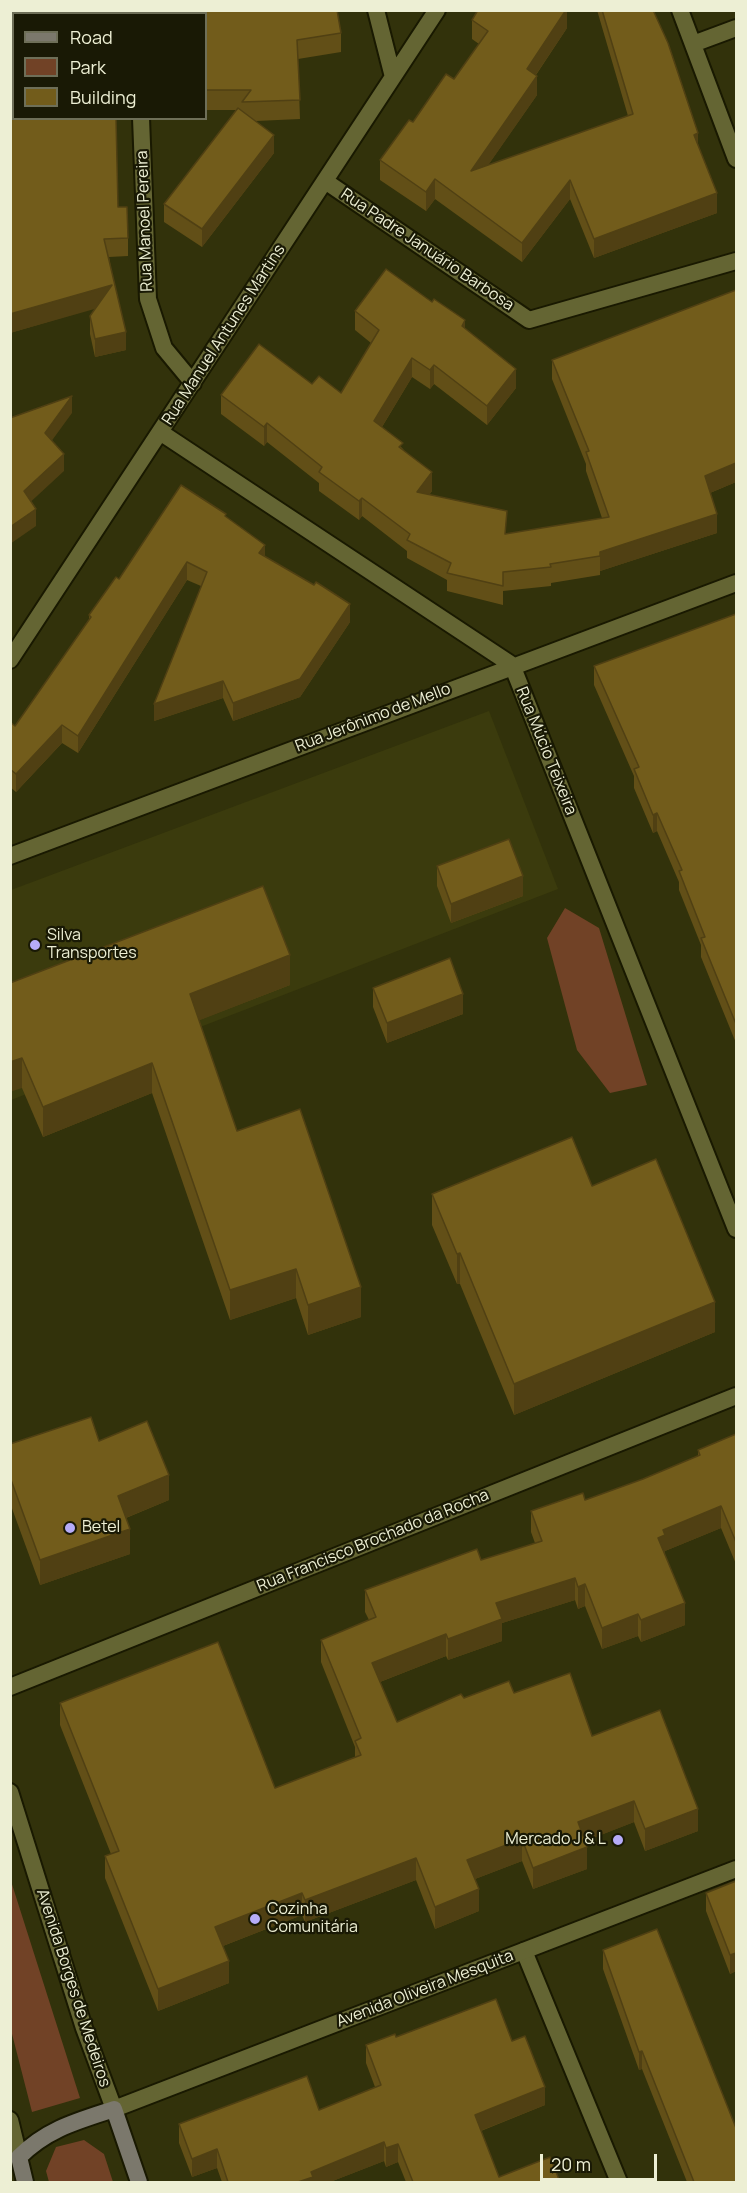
<!DOCTYPE html>
<html>
<head>
<meta charset="utf-8">
<style>
	body { margin:0 }
	#map { position:relative; width:747px; height:2193px; overflow:hidden; background:#32320b; font-family:Manrope,sans-serif }
	canvas { display:block }
	.frame { position:absolute; inset:0; border:12px solid #edefd4; pointer-events:none }
	.legend { position:absolute; left:12px; top:12px; width:195px; height:108px; box-sizing:border-box; background:#191905; border:2px solid #6e6f58; margin:0; padding:8px 10px; list-style:none; font-size:18px; color:#edefd4 }
	.legend li { display:flex; align-items:center; gap:12px; height:30px }
	.legend b { width:30px; border:2px solid #6e6f58 }
	.scale { position:absolute; left:540px; top:2154px; width:117px; height:27px; box-sizing:border-box; border:3px solid #edefd4; border-top:0; padding-left:8px; font-size:18px; line-height:21px; white-space:nowrap; color:#edefd4; -webkit-text-stroke:4px #191905; paint-order:stroke }
</style>
</head>
<body>
<div id="map">
<canvas width="747" height="2193"></canvas>
<div class="frame"></div>
<ul class="legend">
<li><b style="height:8px;background:#7b786c"></b>Road</li>
<li><b style="height:16px;background:#714226"></b>Park</li>
<li><b style="height:16px;background:#725c1b"></b>Building</li>
</ul>
<div class="scale">20 m</div>
</div>
<script>
const g = document.querySelector('canvas').getContext('2d');
g.lineJoin = 'round';
function fillPath(path, color) { g.fillStyle = color; g.fill(path, 'evenodd'); }
function strokePath(path, color, width, dash) { g.strokeStyle = color; g.lineWidth = width; g.lineCap = dash ? 'butt' : 'round'; g.setLineDash(dash || []); g.stroke(path); }
function write(font, color, halo, rows, align = 'center') {
  g.font = font + ' Manrope,sans-serif'; g.lineWidth = 4.5; g.setLineDash([]); g.textBaseline = 'middle'; g.strokeStyle = halo; g.fillStyle = color; for (const [text, x, y, turn = 0] of rows) {
    g.save(); g.translate(x, y); g.rotate((+turn || 0) * Math.PI / 180); g.textAlign = isNaN(turn) ? turn : align; if (halo) g.strokeText(text, 0, 0); g.fillText(text, 0, 0); g.restore();
  }
}
fillPath(new Path2D(`
	M489,711L558,889L11,1100V890Z`), '#3b3b0d');
fillPath(new Path2D(`
	M565,908L599,928L647,1085L610,1093L577,1050L547,938Z
	M10,1878L80,2098L32,2112L11,2030Z
	M84,2140L104,2154L113,2182H49L46,2171L56,2147Z`), '#714226');
const minor = new Path2D(`
	M136,10L137,14
	M376,10L393,77
	M680,10L736,159
	M693,44L736,28
	M141,118L148,299L164,348L193,383
	M325,181L529,320L736,261
	M160,432L512,665L736,1229
	M10,660L437,10
	M10,856L736,583
	M10,1687L736,1396
	M524,1951L619,2182`);
const tertiary = new Path2D(`
	M10,1792L84,2028L114,2109L736,1869
	M10,2120L19,2157`);
const secondary = new Path2D(`
	M25,2182L19,2157C47,2129 77,2121 114,2109L139,2182`);
strokePath(minor, '#191901', 20);
strokePath(tertiary, '#191901', 20);
strokePath(secondary, '#191901', 20);
strokePath(minor, '#646533', 16);
strokePath(tertiary, '#646533', 16);
strokePath(secondary, '#7b786c', 16);
fillPath(new Path2D(`
	M10,10H113V12H108L118,207L128,238V256L109,257L126,350L95,357L90,334V316L95,308L10,333Z
	M177,10H337L341,33V52L298,59L300,119L256,121L274,153L202,247L164,222V204L237,110H206V14H189V12L177,13Z
	M567,10V28L536,75L537,95L488,165L628,116L597,10H653L698,144L717,213L594,258L570,199L522,262L435,199L426,211L380,180V160L413,122L454,79L479,44L472,39V20Z
	M736,290V482L710,493L717,533L600,571V575L551,583V586L503,591V605L447,591V580L407,558V551L362,516L359,520L319,491V483L267,442L264,446L221,414V395L312,384L341,393L371,343L355,330V311L465,329L516,388L487,425L434,384L430,389L412,377L382,427L403,449L432,491L429,495L506,534L602,518L586,471V464L552,379V360Z
	M226,517L265,556L350,622L300,697L233,721L223,698L154,721L201,586L187,580L78,753L62,743L16,792L10,787V722L15,726L89,621V615L119,579Z
	M736,614V1043L701,957V945L679,890V882L657,831L653,833L634,788V776L594,685V666Z
	M437,866L523,896L451,923L437,886Z
	M10,983L290,985L199,1020L237,1131L361,1317L308,1335L296,1298L230,1320L152,1093L43,1137L22,1088Z
	M373,988L463,1014L387,1043L373,1007Z
	M592,1186L715,1332L514,1415L460,1284H457L432,1225V1194Z
	M736,1434V1564L721,1528L665,1551V1555L685,1625L641,1642L638,1636L602,1649L585,1606L578,1609L575,1600L502,1623V1641L448,1660L446,1656L380,1682L397,1722L464,1698L514,1693L592,1736L698,1831L645,1851L634,1822L585,1841L587,1869L533,1889L522,1861L475,1879L479,1911L435,1929L416,1880L305,1922L302,1915L223,1946L229,1983L158,2011L105,1878V1856L111,1854L60,1725V1703L275,1788L355,1757V1747L321,1662V1640L369,1620L365,1612V1590L481,1560L535,1543L531,1532V1511L585,1500L643,1479L698,1456V1450Z
	M99,1441L169,1500L126,1518L130,1554L40,1585L10,1503V1444Z
	M736,1881V1971L730,1974L706,1911V1893Z
	M603,1950L736,2182H687L642,2069L639,2070L603,1969Z
	M396,2037L512,2041L545,2105L481,2131L499,2177L560,2182H406L398,2162L386,2167L384,2161L330,2182H222L217,2168L192,2177L179,2143V2124L319,2110L375,2087L366,2063V2045Z`), '#624f17');
fillPath(new Path2D(`
	M566,10H567V28L527,88V69Z
	M537,76V95L471,190V171Z
	M698,133V152L694,135Z
	M274,135V153L202,247V229Z
	M435,179V199L426,211V192Z
	M570,180V199L522,262V243Z
	M717,193V213L594,258V239Z
	M112,285V304L10,333V314Z
	M465,320V339L462,326Z
	M126,332V350L95,357V339Z
	M412,358V377L374,440V421Z
	M434,365V384L430,389V370Z
	M516,369V388L487,425V406Z
	M72,396V413L45,450V433Z
	M267,423V442L264,446V427Z
	M64,454V471L24,508V491Z
	M736,463V482L705,495V476Z
	M432,472V491L417,511V492Z
	M362,498V516L359,520V501Z
	M36,509V526L10,544V527Z
	M717,514V533L600,571V552Z
	M265,545V562L259,553Z
	M187,562V580L78,753V736Z
	M350,604V622L300,697L233,721V703Z
	M223,681V698L154,721V704Z
	M62,725V743L16,792V774Z
	M657,813V831L653,833V815Z
	M523,876V896L451,923V904Z
	M290,955V985L190,1024V994Z
	M463,994V1014L387,1043V1023Z
	M22,1058V1088L10,1092V1062Z
	M152,1063V1093L43,1137V1107Z
	M460,1253V1284H457V1254Z
	M296,1269V1298L230,1320V1290Z
	M361,1287V1317L308,1335V1305Z
	M715,1302V1332L514,1415V1384Z
	M169,1475V1500L118,1521V1496Z
	M721,1506V1528L665,1551V1557L658,1538L663,1530Z
	M130,1529V1554L40,1585V1560Z
	M575,1578V1600L502,1623V1641L448,1660V1639L496,1603Z
	M585,1584V1606L578,1609V1587Z
	M685,1603V1625L641,1642V1620Z
	M638,1614V1636L602,1649V1628Z
	M446,1634V1656L372,1685V1663Z
	M634,1801V1822L578,1844V1822Z
	M698,1809V1831L645,1851V1829Z
	M522,1839V1861L467,1882V1860Z
	M587,1847V1869L533,1889V1868Z
	M416,1858V1880L305,1922V1900Z
	M479,1889V1911L435,1929V1907Z
	M302,1893V1915L215,1949V1927Z
	M736,1953V1971L730,1974V1955Z
	M229,1961V1983L158,2011V1989Z
	M642,2051V2069L639,2070V2052Z
	M545,2087V2105L475,2133V2115Z
	M384,2142V2161L330,2182H298L311,2172Z
	M398,2144V2162L386,2167V2148Z
	M217,2149V2168L192,2177V2159Z`), '#504013');
const building = new Path2D(`
	M10,10H108L109,14H14V118H116L118,207H127L128,238L104,239L126,332L95,339L90,316L112,285L10,314Z
	M190,10H337L341,33L297,40L300,100L242,102L251,90H206V14H190Z
	M478,10H566L527,69L537,76L471,171L633,114L602,10H653L668,43L698,133L694,135L717,193L594,239L570,180L522,243L435,179L426,192L380,160L409,120L413,122L446,74L454,79L488,31L472,20Z
	M238,108L274,135L202,229L164,204Z
	M386,269L432,302L434,299L465,320L462,326L516,369L487,406L434,365L430,370L412,358L374,421L403,443L399,447L432,472L417,492L507,511L505,534L609,517L586,452L589,451L552,360L736,290V463L705,476L717,514L600,552V556L550,564L551,567L503,572V586L447,573L451,563L407,540L410,534L362,498L359,501L319,472L322,467L267,423L264,427L221,395L259,344L312,384L319,376L341,393L379,330L355,311Z
	M72,396L45,433L64,454L24,491L36,509L10,527V418Z
	M181,485L226,514L225,516L265,545L259,553L314,585L316,582L350,604L300,679L233,703L223,681L154,704L207,572L187,562L78,736L62,725L16,774L10,769V722L15,726L91,617L89,615L116,577L119,579Z
	M736,614V1024L701,938L705,937L679,871L682,870L657,813L653,815L634,769L639,767L594,666Z
	M509,839L523,876L451,904L437,866Z
	M263,886L290,955L190,994L237,1131L300,1109L361,1287L308,1305L296,1269L230,1290L152,1063L43,1107L22,1058L10,1062V983Z
	M450,958L463,994L387,1023L373,988Z
	M572,1137L592,1186L656,1159L715,1302L514,1384L460,1253L457,1254L432,1194Z
	M91,1417L99,1441L147,1421L169,1475L118,1496L130,1529L40,1560L10,1477V1444Z
	M736,1434V1542L721,1506L663,1530L665,1535L658,1538L685,1603L641,1620L638,1614L602,1628L585,1584L578,1587L575,1578L496,1603L502,1619L448,1639L446,1634L372,1663L397,1722L461,1694L464,1698L509,1681L514,1693L570,1673L592,1736L660,1710L698,1809L645,1829L634,1801L578,1822L587,1847L533,1868L522,1839L467,1860L479,1889L435,1907L416,1858L305,1900L302,1893L215,1927L229,1961L158,1989L105,1856L119,1851L60,1703L218,1642L275,1788L361,1755L355,1741L361,1738L321,1640L376,1617L365,1590L477,1549L481,1560L542,1541L531,1511L583,1493L585,1500L643,1479L700,1455L698,1450Z
	M736,1881V1953L730,1955L706,1893Z
	M657,1929L736,2128V2182H694L642,2051L639,2052L603,1950Z
	M496,1999L512,2041L525,2036L545,2087L475,2115L499,2177L550,2157L560,2182H413L398,2144L386,2148L384,2142L311,2172L313,2177L298,2182H228L217,2149L192,2159L179,2124L307,2076L319,2110L381,2085L366,2045L395,2034L396,2037Z`);
fillPath(building, '#725c1b');
strokePath(building, '#504013', 1.5);
for (const [x, y, r, color] of [
	[35,945,6,"#b6acf8"],
	[70,1528,6,"#b6acf8"],
	[618,1840,6,"#b6acf8"],
	[255,1919,6,"#b6acf8"]
]) { const dot = new Path2D(); dot.arc(x, y, r, 0, 2 * Math.PI); g.fillStyle = color; g.fill(dot); strokePath(dot, '#191905', 2); }
write('16px', '#edefd4', '#191905', [
	["Rua Manoel Pereira",145,221,-92],
	["Rua Padre Januário Barbosa",427,250,34],
	["Rua Manuel Antunes Martins",224,335,-57],
	["Rua Jerônimo de Mello",373,718,-21],
	["Rua Múcio Teixeira",546,751,68],
	["Rua Francisco Brochado da Rocha",373,1541,-22],
	["Avenida Borges de Medeiros",73,1988,72],
	["Avenida Oliveira Mesquita",425,1989,-21]
]);
write('16px', '#edefd4', '#191905', [
	["Silva",47,936],
	["Transportes",47,954],
	["Betel",82,1528],
	["Mercado J & L",606,1840,"right"],
	["Cozinha",267,1910],
	["Comunitária",267,1928]
], 'left');
</script>
</body>
</html>
